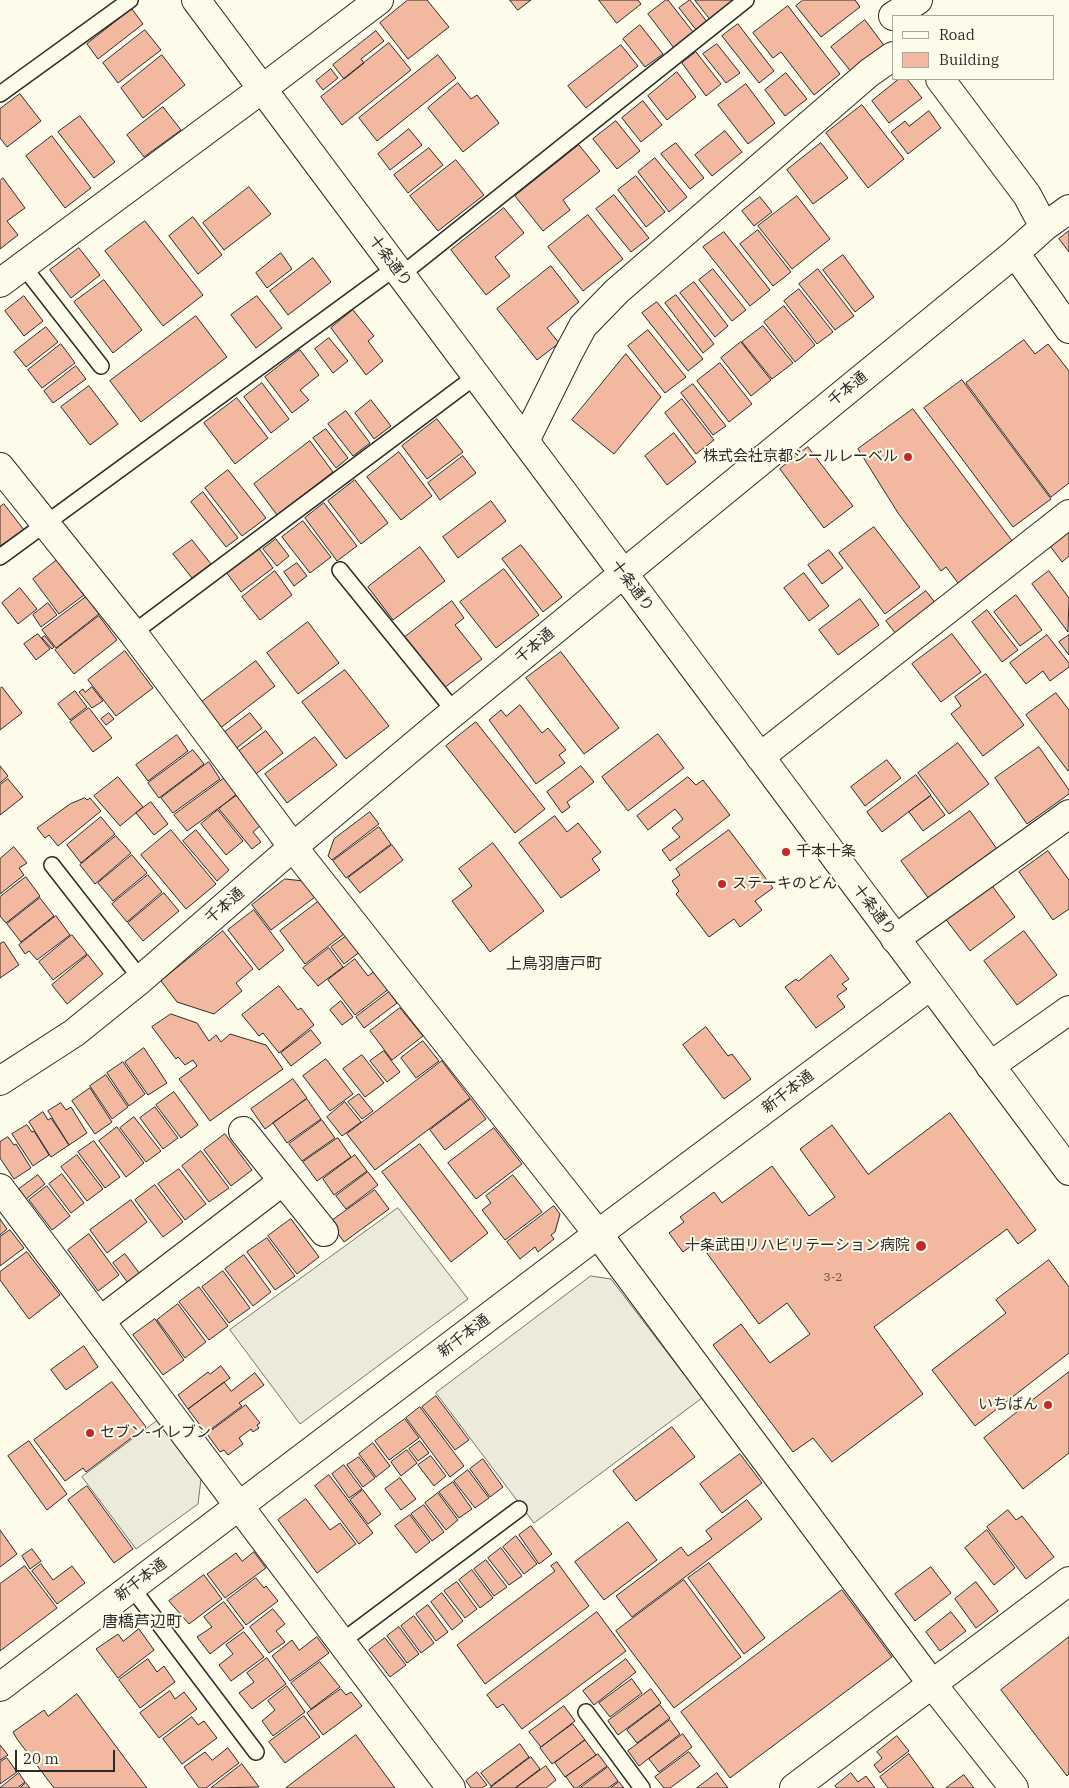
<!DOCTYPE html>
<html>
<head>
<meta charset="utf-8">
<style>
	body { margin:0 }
	#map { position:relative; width:1069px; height:1788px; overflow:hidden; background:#fdfbea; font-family:"IBM Plex Serif",serif }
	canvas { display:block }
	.legend { position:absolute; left:892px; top:15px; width:162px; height:65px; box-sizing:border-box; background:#fdfbea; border:1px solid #a9a89e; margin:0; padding:6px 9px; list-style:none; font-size:15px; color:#2b2b2b }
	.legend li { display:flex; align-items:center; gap:10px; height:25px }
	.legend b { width:25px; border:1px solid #a9a89e }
	.scale { position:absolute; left:15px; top:1750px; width:100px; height:22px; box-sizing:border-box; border:2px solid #2b2b2b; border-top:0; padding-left:6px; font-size:15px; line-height:18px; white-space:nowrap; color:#2b2b2b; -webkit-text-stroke:4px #fdfbea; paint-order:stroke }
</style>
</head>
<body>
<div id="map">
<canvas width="1069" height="1788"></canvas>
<ul class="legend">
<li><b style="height:6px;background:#fdfbea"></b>Road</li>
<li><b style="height:14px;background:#f2b8a0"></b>Building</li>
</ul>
<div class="scale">20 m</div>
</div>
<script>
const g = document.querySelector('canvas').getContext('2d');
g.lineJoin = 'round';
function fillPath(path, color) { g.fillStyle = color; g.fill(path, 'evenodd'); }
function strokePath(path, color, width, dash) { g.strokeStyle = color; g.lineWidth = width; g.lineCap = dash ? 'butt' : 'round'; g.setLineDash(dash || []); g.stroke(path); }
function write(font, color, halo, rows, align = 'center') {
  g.font = font + ' "IBM Plex Serif","Noto Sans JP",serif'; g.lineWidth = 4; g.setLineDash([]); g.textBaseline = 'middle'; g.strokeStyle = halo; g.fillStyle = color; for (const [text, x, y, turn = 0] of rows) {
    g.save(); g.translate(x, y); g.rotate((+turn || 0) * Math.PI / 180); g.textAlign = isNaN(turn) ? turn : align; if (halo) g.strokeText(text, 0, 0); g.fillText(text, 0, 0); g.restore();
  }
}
const parking = new Path2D(`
	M398,1208L468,1299L300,1424L230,1330Z
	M591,1276L611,1279L702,1398L534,1523L436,1393Z
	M157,1421L201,1479L198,1504L136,1549L82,1477Z`);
fillPath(parking, '#eceadb');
strokePath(parking, '#74746e', 1);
const building = new Path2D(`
	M408,0H427L449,27L408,59L380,23Z
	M510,0H531L518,10Z
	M599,0H638L641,4L617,23Z
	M666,0H668L693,32L674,48L648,14Z
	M690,0L708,23L697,31L679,8Z
	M695,0H732L733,1L710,19Z
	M803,0H855L860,7L821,37L796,6Z
	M788,6L840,74L814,95L781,52L773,58L753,33Z
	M132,9L143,24L98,59L87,44Z
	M865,20L886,48L853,74L831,47Z
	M738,24L774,71L759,83L722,36Z
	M640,25L663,54L645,67L623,39Z
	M145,30L161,50L118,83L103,63Z
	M376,31L384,41L361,59L364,63L344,79L333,65Z
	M389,43L411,70L342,125L321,97Z
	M717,44L740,73L726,83L703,54Z
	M621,45L638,66L586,108L568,86Z
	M696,52L721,84L706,96L682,63Z
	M162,55L185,85L143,118L121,88Z
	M438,55L456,78L377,141L359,118Z
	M331,69L338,78L323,90L316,81Z
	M677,72L696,97L667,120L648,96Z
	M786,73L807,99L785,116L765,90Z
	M899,79H907L922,98L889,123L872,101Z
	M458,83L471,99L477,95L499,123L463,152L428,108Z
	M746,84L775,123L748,144L718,105Z
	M20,94L41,121L7,147L0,138V109Z
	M643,101L662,125L641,142L622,118Z
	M862,105L904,159L868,188L826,133Z
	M163,107L181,130L144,157L127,135Z
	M929,111L941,128L908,154L891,132L905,121L909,126Z
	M80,116L115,162L94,178L58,132Z
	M616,121L640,151L617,169L593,139Z
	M409,129L422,145L390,170L378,154Z
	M725,131L742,152L712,176L695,155Z
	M52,136L91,188L65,208L26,156Z
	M676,143L704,178L690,189L661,154Z
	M821,143L848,178L813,204L787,170Z
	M579,145L600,171L563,200L570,210L543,231L515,196Z
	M429,148L443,165L408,193L394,175Z
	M655,158L687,197L669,212L638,172Z
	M456,160L484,195L438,231L410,196Z
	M636,176L665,212L646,227L618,190Z
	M3,178L25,208L7,221L18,235L0,249V181Z
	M249,187L271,214L224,250L203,223Z
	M614,195L649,238L631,252L596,209Z
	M797,196L830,239L792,269L758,226Z
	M760,197L772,212L754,226L742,211Z
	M504,208L524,233L495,257L510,276L486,295L451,250Z
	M588,215L623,259L583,291L548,247Z
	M193,217L222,255L198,274L169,236Z
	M145,221L203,295L163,326L105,251Z
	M758,230L791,272L773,286L740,244Z
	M1069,231V252L1059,239Z
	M724,232L770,290L750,306L703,247Z
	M79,248L100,275L71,298L50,270Z
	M281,253L292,269L267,288L256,273Z
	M843,255L874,297L855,312L823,270Z
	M313,258L331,282L288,315L270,291Z
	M551,266L579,302L547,328L559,343L537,360L497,309Z
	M713,269L746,310L732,321L699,280Z
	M818,269L854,316L835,330L799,284Z
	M104,280L142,330L113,353L74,302Z
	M694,282L728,326L715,337L680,293Z
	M799,289L833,332L817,344L784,301Z
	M676,295L714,344L703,353L665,303Z
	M24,296L43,321L24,336L5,311Z
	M257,296L282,328L256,348L231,315Z
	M657,302L703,359L688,371L642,313Z
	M784,306L815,345L795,362L764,322Z
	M353,310L374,336L368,341L383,361L366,375L331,328Z
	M196,316L227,357L141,422L110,381Z
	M763,326L793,363L772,379L742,342Z
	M46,327L58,342L26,367L14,352Z
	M648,330L686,377L665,393L628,346Z
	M329,338L348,361L333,373L315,349Z
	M1024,340L1035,354L1048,344L1069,371V483L1051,497L966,383Z
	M741,342L771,380L751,396L721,358Z
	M61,344L75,363L42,388L28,370Z
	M300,350L319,375L300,390L309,400L292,413L265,377Z
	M626,354L661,397L614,454L572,420Z
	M720,363L752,404L729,422L697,381Z
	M76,366L86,379L53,403L44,391Z
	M962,380L1051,499L1013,527L924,408Z
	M262,383L289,419L271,433L244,397Z
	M693,384L726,426L713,435L681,393Z
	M89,386L118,424L90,445L61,407Z
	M237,398L268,438L235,464L204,423Z
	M682,399L714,440L696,454L665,413Z
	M371,400L391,426L374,439L355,413Z
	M913,409L1016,546L961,587L946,567L941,571L898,513L858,449Z
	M346,411L370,443L353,456L328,424Z
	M437,419L463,452L427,479L402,446Z
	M326,429L348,458L336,468L313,438Z
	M674,433L696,462L667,485L645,456Z
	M310,441L333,472L277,515L254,484Z
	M808,447L853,506L824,528L780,469Z
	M399,452L432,496L401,520L367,477Z
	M463,456L476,473L440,500L428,483Z
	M228,470L266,518L242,536L205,488Z
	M355,480L388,523L361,544L328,501Z
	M203,492L238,538L226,547L191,502Z
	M491,501L506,521L458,558L443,537Z
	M324,503L357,546L337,561L305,518Z
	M4,504L24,530L0,546V507Z
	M303,521L331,557L310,573L282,537Z
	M874,527L920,587L885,614L839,553Z
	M1069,532V556L1062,562L1050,546Z
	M276,539L289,556L277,566L263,549Z
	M192,540L211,564L192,578L173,554Z
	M521,545L562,597L543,612L502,559Z
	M258,547L273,568L241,592L226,572Z
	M420,547L445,581L393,620L368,587Z
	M829,550L843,568L822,584L808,565Z
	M57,560L84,595L59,614L33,579Z
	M297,563L307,576L294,586L284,572Z
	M504,569L539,615L496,648L460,602Z
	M275,571L292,595L260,620L242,597Z
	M1049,571L1069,598L1068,632L1032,584Z
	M804,573L829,606L809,621L784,588Z
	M20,588L37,609L18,624L2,603Z
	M926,591L936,604L896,634L886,621Z
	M1016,595L1042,630L1020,646L994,612Z
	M86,597L99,614L56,648L42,630Z
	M860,599L879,625L838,655L819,630Z
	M452,601L464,618L455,625L482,659L444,688L405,637Z
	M48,603L57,615L41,627L33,615Z
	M987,610L1018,650L1002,662L972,622Z
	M99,616L117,640L74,674L55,650Z
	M308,622L339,663L298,694L267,653Z
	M38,634L50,649L36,660L24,644Z
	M952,634L981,672L941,702L912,664Z
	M1047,635L1069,663V667L1050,681L1043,671L1026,684L1010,663Z
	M1069,635V655L1059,642Z
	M45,636L54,647L52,649L42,638Z
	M125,651L153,688L116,716L88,680Z
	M561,652L619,728L584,754L526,678Z
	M256,661L275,686L219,729L199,704Z
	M345,670L389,726L346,759L302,702Z
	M986,674L1024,725L983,756L951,714L961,706L955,697Z
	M2,687L22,713L0,730V689Z
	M92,687L103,701L92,708L79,692L83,689L85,692Z
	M75,691L87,707L70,720L58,704Z
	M1056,693L1069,710V770L1068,771L1026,715Z
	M520,705L542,733L548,728L566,750L559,755L565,763L536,784L489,720L501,710L506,716Z
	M89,708L112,738L93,752L70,722Z
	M109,713L114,719L106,725L101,719Z
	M250,713L262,728L233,751L221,735Z
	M476,722L545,809L515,833L446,746Z
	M266,731L283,753L252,777L235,754Z
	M658,734L684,768L628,811L602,777Z
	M177,735L188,751L148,781L136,765Z
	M315,737L337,765L287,803L265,774Z
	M958,743L989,784L949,814L918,773Z
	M1039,747L1069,790V794L1027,824L995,778Z
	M193,750L204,764L159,798L148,783Z
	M887,760L901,778L865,806L851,787Z
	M209,762L220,779L173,813L161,798Z
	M0,766L8,776L0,783Z
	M581,766L594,782L567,802L570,807L562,813L547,792Z
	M916,775L931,795L882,832L867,812Z
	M118,777L143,807L120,826L94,796Z
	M226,777L238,794L187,831L174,815Z
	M688,777L696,785L703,780L730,815L670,861L662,850L680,837L672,828L683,819L675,809L648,830L637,816Z
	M8,779L23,797L0,815V785Z
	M236,795L261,825L253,832L261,842L252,849L219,809Z
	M931,796L945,815L923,831L909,812Z
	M85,798L87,800L90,798L101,811L58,846L49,835L45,838L37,828L70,804Z
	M151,802L168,824L154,835L136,813Z
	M218,810L243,841L226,855L201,824Z
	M970,811L997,849L929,899L901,861Z
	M370,812L379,824L332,860L328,856L334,839Z
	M555,816L567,832L578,823L601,852L592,859L600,870L561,898L519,843Z
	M101,817L115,834L81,863L67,845Z
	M379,827L391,844L346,878L333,861Z
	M171,830L216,884L186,909L141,855Z
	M196,830L229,870L217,881L183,841Z
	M729,830L773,888L755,901L762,910L740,927L734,919L709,937L676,894L679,891L672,881L680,875L676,869Z
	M116,836L131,853L95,884L80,865Z
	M493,843L544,911L490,952L452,901L472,886L459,869Z
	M392,845L403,860L360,893L348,878Z
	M14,847L27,863L19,868L24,875L0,894V859Z
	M1048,851L1069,880V909L1053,920L1019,872Z
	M132,855L147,873L113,901L98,883Z
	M148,875L162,892L127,922L112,904Z
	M26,877L40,896L6,923L0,916V897Z
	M285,879L304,881L315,897L271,930L252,905Z
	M990,883L1015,917L970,951L944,917Z
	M164,893L179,911L143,941L128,923Z
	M40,898L54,916L21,942L7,924Z
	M319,901L344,934L305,964L280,931Z
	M254,910L284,950L259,970L228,930Z
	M56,916L70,935L37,960L29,951L25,954L19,945Z
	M223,931L253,969L236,983L242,991L214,1014L177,1002L161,981Z
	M1024,931L1057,975L1017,1005L984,961Z
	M72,935L87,954L53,980L39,962Z
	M348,935L361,951L344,964L331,947Z
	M4,942L19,965L0,978V944Z
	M329,948L343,967L318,986L303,968Z
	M88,955L103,974L67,1004L52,985Z
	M831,955L849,979L842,984L847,989L837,996L845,1007L816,1028L785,987L796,979L798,981Z
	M355,959L368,976L376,970L390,988L355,1015L328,980Z
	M279,986L298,1010L301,1008L314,1025L279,1053L263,1033L259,1036L242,1015Z
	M389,992L397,1003L364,1028L356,1017Z
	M341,1001L353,1017L342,1025L330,1010Z
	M400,1008L423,1036L392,1060L370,1031Z
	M171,1014L197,1023L209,1041L216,1035L221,1042L230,1034L266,1045L283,1069L210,1121L179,1079L197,1066L193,1060L185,1065L178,1057L176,1059L152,1027Z
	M706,1027L728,1056L732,1054L751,1079L724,1099L683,1045Z
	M311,1030L321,1043L291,1066L281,1053Z
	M423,1041L439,1061L416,1078L401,1058Z
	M144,1048L167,1083L148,1095L125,1062Z
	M384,1051L400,1072L387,1082L370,1061Z
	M362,1055L384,1083L365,1097L343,1069Z
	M326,1059L353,1094L330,1111L303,1076Z
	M442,1061L470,1098L375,1170L347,1134Z
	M123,1062L145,1094L129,1106L107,1073Z
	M106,1075L128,1107L112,1119L90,1086Z
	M293,1079L307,1098L265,1129L251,1109Z
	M90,1088L112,1122L95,1134L72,1101Z
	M174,1092L198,1125L181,1138L156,1105Z
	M359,1094L373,1111L362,1119L348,1102Z
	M307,1099L321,1119L287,1143L273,1123Z
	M471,1099L486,1119L445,1150L430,1130Z
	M345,1102L361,1122L342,1136L327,1117Z
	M61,1103L66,1110L71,1107L87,1133L69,1145L48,1111Z
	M155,1107L178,1138L163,1149L140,1118Z
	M43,1112L48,1120L51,1118L69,1145L51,1157L29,1122Z
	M950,1113L1036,1230L1018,1244L1007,1229L874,1327L923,1394L832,1462L813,1438L793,1452L713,1345L741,1324L770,1363L810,1334L787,1303L759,1324L698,1241L683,1252L669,1233L684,1222L680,1217L714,1192L722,1203L772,1166L809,1216L835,1197L800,1149L832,1125L868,1174Z
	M134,1117L161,1151L146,1162L120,1128Z
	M322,1120L335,1138L302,1161L289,1144Z
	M27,1125L32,1132L34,1131L49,1155L33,1166L12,1134Z
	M117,1127L144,1163L126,1177L99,1141Z
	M494,1128L522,1164L476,1199L448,1163Z
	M225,1134L252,1170L231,1186L204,1150Z
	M8,1137L14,1145L16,1144L31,1168L14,1179L0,1158V1142Z
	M338,1138L351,1157L317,1181L303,1162Z
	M94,1141L120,1177L105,1188L78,1152Z
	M420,1144L488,1233L451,1262L382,1172Z
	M201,1151L229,1188L209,1202L182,1166Z
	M77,1155L103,1189L87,1201L61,1167Z
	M355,1155L367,1171L334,1195L323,1179Z
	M179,1169L206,1204L185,1220L158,1184Z
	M368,1172L378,1185L346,1209L336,1196Z
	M62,1174L84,1203L71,1213L49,1184Z
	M38,1175L45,1184L26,1199L19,1189Z
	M513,1175L542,1212L505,1240L482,1210L491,1203L486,1196Z
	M155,1185L183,1222L163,1237L135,1200Z
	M47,1186L70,1216L52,1230L29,1200Z
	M375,1190L389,1209L344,1242L330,1222Z
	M131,1200L147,1222L107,1253L90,1230Z
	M554,1206L560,1214L555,1232L551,1235L554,1239L538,1252L535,1247L520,1259L507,1242Z
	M0,1219L7,1229L0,1235Z
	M291,1219L319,1257L297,1274L268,1236Z
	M10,1230L24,1248L0,1266V1237Z
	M89,1234L119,1275L98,1291L68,1250Z
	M267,1238L295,1276L275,1290L247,1252Z
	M27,1252L60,1295L29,1319L0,1280V1272Z
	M125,1254L140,1274L128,1283L113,1263Z
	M244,1255L271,1292L253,1306L225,1269Z
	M1049,1260L1069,1287V1353L975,1426L932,1370L1006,1313L996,1300Z
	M223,1271L250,1308L229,1323L202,1287Z
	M199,1287L228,1326L209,1340L179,1302Z
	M178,1304L206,1342L185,1358L157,1320Z
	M155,1319L184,1360L163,1375L133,1335Z
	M84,1346L98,1367L66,1390L51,1370Z
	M221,1366L230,1378L188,1409L178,1395L208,1372L210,1374Z
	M1069,1372V1453L1023,1489L984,1438Z
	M255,1373L264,1385L239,1403L242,1406L206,1433L188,1409L224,1382L231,1391Z
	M112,1382L146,1427L86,1472L83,1468L65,1481L34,1440Z
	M436,1396L469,1440L455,1450L422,1407Z
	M246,1405L260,1423L257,1425L259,1428L253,1432L251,1429L239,1438L243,1444L228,1455L224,1450L220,1452L207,1434Z
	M420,1407L464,1466L450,1477L406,1418Z
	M405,1419L419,1438L389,1460L375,1441Z
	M672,1427L695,1457L636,1501L613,1471Z
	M29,1441L67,1494L47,1510L8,1456Z
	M420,1441L429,1453L418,1461L409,1449Z
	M373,1443L390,1466L376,1477L359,1454Z
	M407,1450L417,1463L401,1476L391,1462Z
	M740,1454L762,1483L722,1513L700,1484Z
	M431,1456L446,1476L434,1486L418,1465Z
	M359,1457L375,1478L363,1487L347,1465Z
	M483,1459L503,1487L490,1497L470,1469Z
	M344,1465L362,1489L349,1498L332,1474Z
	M468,1470L489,1498L475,1508L454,1481Z
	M329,1475L373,1533L359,1544L315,1486Z
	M400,1478L416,1499L401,1510L385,1489Z
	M453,1482L472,1509L459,1518L439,1492Z
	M87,1486L133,1549L114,1563L68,1500Z
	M363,1490L381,1514L368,1524L350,1500Z
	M438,1493L458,1520L446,1530L425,1503Z
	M306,1499L330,1530L340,1523L356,1544L317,1573L278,1520Z
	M747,1500L762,1519L632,1617L616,1596L681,1547L688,1556L712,1539L706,1531Z
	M424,1505L444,1532L432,1541L411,1514Z
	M1008,1510L1016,1520L1022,1516L1054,1557L1026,1579L987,1527Z
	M410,1515L430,1542L416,1553L395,1526Z
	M628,1522L657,1560L604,1600L575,1562Z
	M531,1526L552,1554L539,1564L519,1535Z
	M0,1530L17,1554L0,1567Z
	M987,1530L1015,1568L994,1585L965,1548Z
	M516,1536L537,1564L524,1574L503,1547Z
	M501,1548L522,1576L509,1585L488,1558Z
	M32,1549L41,1561L30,1569L22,1556Z
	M254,1552L266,1568L225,1598L207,1574L236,1553L242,1561Z
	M486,1560L507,1587L494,1596L474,1569Z
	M557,1562L589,1606L485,1684L457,1645L555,1571L551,1566Z
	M709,1563L765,1638L744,1654L688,1578Z
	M41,1564L53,1580L72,1566L85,1583L57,1604L32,1571Z
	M25,1566L57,1608L0,1651V1584Z
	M931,1567L951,1593L915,1621L895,1594Z
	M472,1570L493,1598L480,1608L459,1580Z
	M204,1575L222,1599L189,1624L169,1601Z
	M256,1578L264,1588L266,1586L278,1601L246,1625L227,1600Z
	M684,1580L741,1657L674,1708L616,1631Z
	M457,1582L477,1609L465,1618L444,1591Z
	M976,1582L998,1611L976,1628L955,1599Z
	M842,1590L892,1657L730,1778L681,1712Z
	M442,1593L463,1621L452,1630L431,1602Z
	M224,1602L244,1628L210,1654L197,1637L212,1627L204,1617Z
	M428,1605L448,1632L436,1641L416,1614Z
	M273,1609L285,1624L276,1631L285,1642L269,1653L250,1627Z
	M597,1612L626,1651L522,1729L503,1704L497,1708L487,1695Z
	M951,1612L966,1631L940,1651L926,1632Z
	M414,1616L434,1643L421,1653L401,1626Z
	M399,1627L419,1654L407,1663L387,1636Z
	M139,1629L154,1650L118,1678L96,1649L118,1634L123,1641Z
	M244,1632L264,1657L231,1681L219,1665L233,1654L226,1645Z
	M317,1637L329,1653L290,1681L272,1656L292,1640L299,1650Z
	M1069,1637V1774L1067,1776L1001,1690Z
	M385,1638L406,1665L390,1677L369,1650Z
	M267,1658L286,1684L252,1709L239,1693L254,1682L247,1673Z
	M148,1659L157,1672L164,1666L175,1682L140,1708L119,1680Z
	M626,1659L636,1672L594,1705L583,1691Z
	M320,1662L340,1687L311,1709L291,1683Z
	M632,1679L642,1693L610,1717L599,1703Z
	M287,1686L305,1712L273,1736L262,1721L275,1710L268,1701Z
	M341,1689L346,1695L351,1692L362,1706L323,1735L307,1713Z
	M651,1689L661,1703L618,1735L608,1721Z
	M170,1691L175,1699L184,1692L197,1709L159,1738L140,1713Z
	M77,1694L147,1788H54L17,1739L13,1732L44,1710L48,1716Z
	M660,1705L670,1718L637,1743L627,1730Z
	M564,1706L575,1721L541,1747L529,1732Z
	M304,1716L320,1737L285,1763L269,1742Z
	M192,1717L198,1725L204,1721L217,1738L182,1764L163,1739Z
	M670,1720L680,1734L639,1766L628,1751Z
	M573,1724L585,1740L552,1764L540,1748Z
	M683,1734L692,1747L659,1772L649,1759Z
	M356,1735L395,1788H286Z
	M897,1736L909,1751L880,1773L874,1765L882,1758L877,1752Z
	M585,1740L596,1755L565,1777L555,1763Z
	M520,1744L529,1757L491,1786L481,1773Z
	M0,1745L8,1755L0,1760Z
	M228,1748L239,1763L206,1788H199L184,1767L205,1752L212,1760Z
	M689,1752L700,1766L670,1788H664L655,1777Z
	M598,1754L607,1766L577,1788H574L566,1777Z
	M909,1754L934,1788H888L880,1777Z
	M531,1757L540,1769L515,1788H490Z
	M7,1758L17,1772L0,1784V1762Z
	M242,1764L259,1787L211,1788Z
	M546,1766L556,1780L546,1788H516Z
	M608,1767L618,1781L608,1788H580Z
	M477,1772L487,1785L482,1788H471L466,1781Z
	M19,1773L25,1782L17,1788H0Z
	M717,1773L728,1788H697Z
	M851,1773L858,1782L866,1776L875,1788H837L835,1786Z
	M964,1775L974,1788H946Z
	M619,1782L624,1788H611Z
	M26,1783L30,1788H20Z`);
fillPath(building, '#f2b8a0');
strokePath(building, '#2b2b2b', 1);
const lane = new Path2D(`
	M0,94L130,0
	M23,266L101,366
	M401,275L746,0
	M0,557L395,268
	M340,570L455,712
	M133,633L476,376
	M52,865L141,979
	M132,1588L256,1752
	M341,1642L519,1509
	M586,1712L642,1788`);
const street = new Path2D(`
	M893,16L918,0
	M940,79L1027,195L1044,227
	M1015,253L1069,329
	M0,283L262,89L379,0
	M525,441L568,354L583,326L617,291L869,73L893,56
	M0,467L133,633L293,847L598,1234L932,1684L1014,1788
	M760,757L1069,514
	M895,939L1069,814
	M0,1081L74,1033L141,979L293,847L436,727L1015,253L1044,227L1069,209
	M243,1131L324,1232
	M0,1188L451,1788
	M100,1321L283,1181
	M794,1788L1069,1581`);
const secondary = new Path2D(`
	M990,1066L1069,1010
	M0,1687L598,1234L930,986`);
const primary = new Path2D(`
	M196,0L1069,1171`);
strokePath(lane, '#2b2b2b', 18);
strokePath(street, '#2b2b2b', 30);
strokePath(secondary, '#2b2b2b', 30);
strokePath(primary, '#2b2b2b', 30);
strokePath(lane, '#fdfbea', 15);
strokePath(street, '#fdfbea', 28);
strokePath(secondary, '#fdfbea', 28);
strokePath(primary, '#fdfbea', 28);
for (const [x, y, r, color] of [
	[908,457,5,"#c62828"],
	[786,852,5,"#c62828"],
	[722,884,5,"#c62828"],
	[921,1246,6,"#c62828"],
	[1048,1405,5,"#c62828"],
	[90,1433,5,"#c62828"]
]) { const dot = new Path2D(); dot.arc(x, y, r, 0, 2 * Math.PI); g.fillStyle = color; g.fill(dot); strokePath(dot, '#fdfbea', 2); }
write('12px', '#5d4e48', null, [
	["3-2",833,1278]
]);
write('15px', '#2b2b2b', '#fdfbea', [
	["十条通り",390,261,53],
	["千本通",848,389,-39],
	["十条通り",632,586,53],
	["千本通",535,646,-40],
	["千本通",225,906,-41],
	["十条通り",874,910,53],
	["新千本通",788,1092,-37],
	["新千本通",464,1336,-37],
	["新千本通",141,1580,-37]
]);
write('15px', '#2b2b2b', '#fdfbea', [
	["株式会社京都シールレーベル",898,457],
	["千本十条",796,852,"left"],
	["ステーキのどん",732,884,"left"],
	["十条武田リハビリテーション病院",910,1246],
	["いちばん",1038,1405],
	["セブン-イレブン",100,1433,"left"]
], 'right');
write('16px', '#2b2b2b', '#fdfbea', [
	["上鳥羽唐戸町",554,964],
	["唐橋芦辺町",142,1622]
]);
</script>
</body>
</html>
